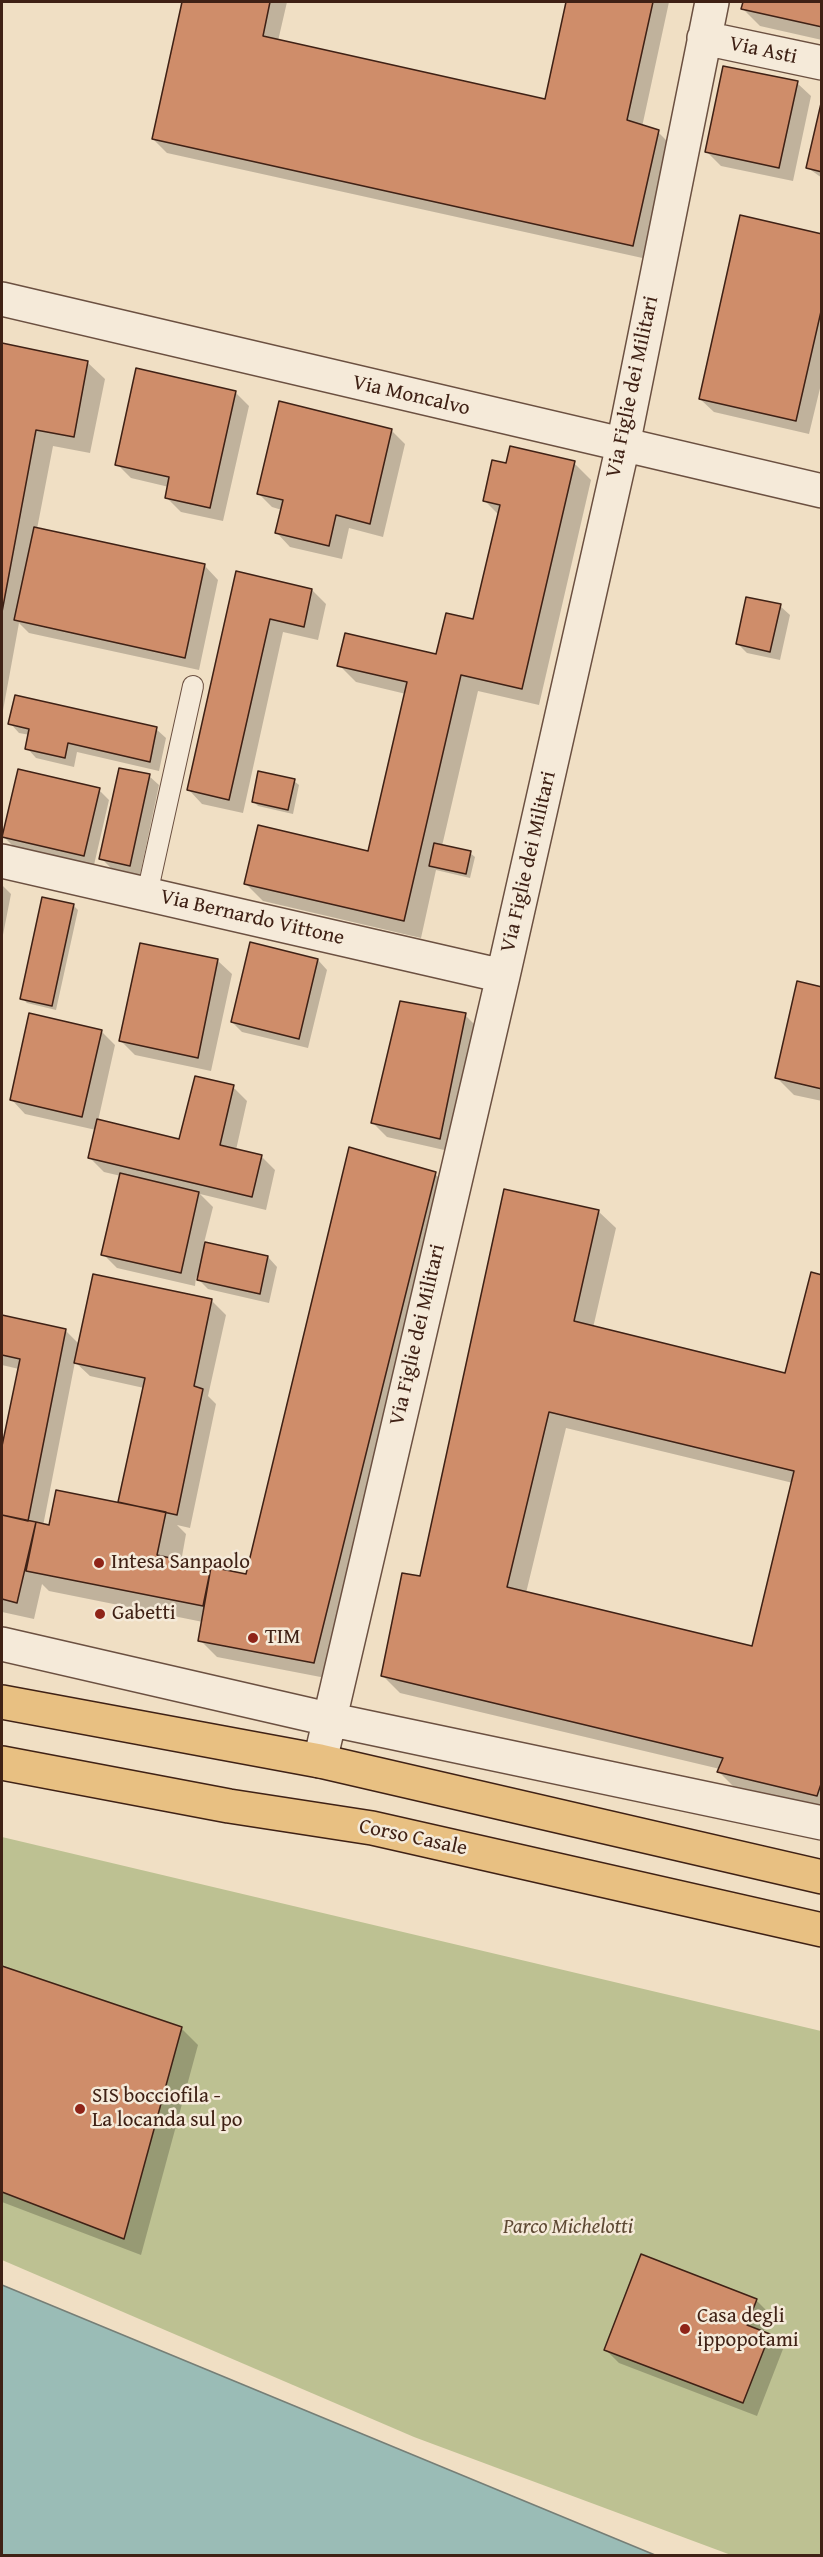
<!DOCTYPE html>
<html>
<head>
<meta charset="utf-8">
<style>
	body { margin:0 }
	#map { position:relative; width:823px; height:2557px; overflow:hidden; background:#f0dfc4; font-family:"Gentium Book Plus",serif }
	canvas { display:block }
	.frame { position:absolute; inset:0; border:3px solid #3f2115; pointer-events:none }
</style>
</head>
<body>
<div id="map">
<canvas width="823" height="2557"></canvas>
<div class="frame"></div>
</div>
<script>
const g = document.querySelector('canvas').getContext('2d');
g.lineJoin = 'round';
function fillPath(path, color) { g.fillStyle = color; g.fill(path, 'evenodd'); }
function strokePath(path, color, width, dash) { g.strokeStyle = color; g.lineWidth = width; g.lineCap = dash ? 'butt' : 'round'; g.setLineDash(dash || []); g.stroke(path); }
function write(font, color, halo, rows, align = 'center') {
  g.font = font + ' "Gentium Book Plus",serif'; g.lineWidth = 5; g.setLineDash([]); g.textBaseline = 'middle'; g.strokeStyle = halo; g.fillStyle = color; for (const [text, x, y, turn = 0] of rows) {
    g.save(); g.translate(x, y); g.rotate((+turn || 0) * Math.PI / 180); g.textAlign = isNaN(turn) ? turn : align; if (halo) g.strokeText(text, 0, 0); g.fillText(text, 0, 0); g.restore();
  }
}
fillPath(new Path2D(`
	M2,1837L821,2031V2555H731L414,2437L2,2260Z`), '#bdc192');
const water = new Path2D(`
	M2,2285L655,2555H2Z`);
fillPath(water, '#9abcb6');
strokePath(water, '#767e76', 1.5);
fillPath(new Path2D(`
	M183,2H287L278,41L546,101L568,2H669L642,127L658,132L672,146L647,259L167,153L153,139Z
	M744,2H822V40L760,26L743,9Z
	M797,83L811,96L793,181L721,166L707,152Z
	M822,106V178L808,168Z
	M822,235V380L809,434L714,412L700,399Z
	M2,344L87,362L105,379L90,453L53,446L37,529L205,566L218,580L199,670L29,633L19,623L2,716Z
	M235,392L249,406L223,521L181,512L167,498L169,487L131,478L117,464Z
	M391,430L405,444L383,537L349,528L342,559L290,547L277,533L282,510L272,507L259,494Z
	M574,463L591,480L539,705L478,691L442,846L470,853L475,857L470,878L436,870L421,938L263,901L246,884L369,853L406,694L356,682L339,665L437,656L474,621L499,515L484,500L507,465Z
	M237,573L312,590L326,604L318,640L283,632L243,813L202,804L189,790Z
	M780,606L790,615L780,660L747,653L737,643Z
	M10,723L156,729L166,738L159,771L77,752L74,767L36,758L27,748L30,735L19,733Z
	M149,776L159,785L140,875L111,868L101,858Z
	M294,781L299,785L293,814L258,806L254,802Z
	M99,790L109,800L94,865L13,846L4,837Z
	M2,885L11,894L2,940Z
	M73,905L78,910L56,1010L27,1003L22,998Z
	M141,944L218,961L232,974L211,1071L135,1055L121,1041Z
	M318,960L327,970L308,1048L242,1032L232,1022Z
	M822,988V1101L794,1095L777,1078Z
	M465,1015L479,1029L453,1152L387,1137L373,1123Z
	M101,1031L115,1045L98,1121L181,1140L233,1087L247,1101L236,1150L261,1156L275,1170L266,1210L200,1194L213,1207L204,1243L268,1257L277,1267L269,1303L208,1289L196,1277L195,1286L117,1268L103,1254L121,1176L104,1172L90,1158L96,1130L25,1114L12,1100Z
	M435,1174L452,1191L331,1679L217,1657L200,1640L203,1622L49,1591L42,1584L34,1619L2,1612V1453L19,1369L2,1365V1317L65,1330L79,1344L94,1276L212,1301L226,1315L208,1396L216,1404L190,1528L177,1525L186,1534L181,1562L247,1575ZM75,1362L90,1376L144,1388L120,1502L123,1505L50,1527L43,1526Z
	M598,1211L616,1228L593,1328L786,1375L822,1276V1809L736,1789L719,1772L720,1769L400,1693L383,1676L421,1578ZM566,1428L793,1483L753,1648L526,1593Z
	M2,1968L181,2028L198,2045L141,2255L2,2202Z
	M756,2300L770,2314L763,2333L769,2335L783,2349L757,2416L619,2363L605,2349Z`), '#0003');
const building = new Path2D(`
	M182,2H270L263,36L545,99L566,2H653L627,120L659,130L633,246L152,139Z
	M743,2H822V27L741,9Z
	M723,66L798,81L779,168L705,152Z
	M822,99V172L806,168Z
	M740,215L822,234V307L796,421L699,399Z
	M2,343L88,361L74,437L36,430L2,612Z
	M136,368L236,391L210,508L165,498L169,477L115,465Z
	M279,401L392,429L370,524L336,515L329,546L275,533L283,500L257,494Z
	M510,446L575,461L522,689L461,675L404,921L244,884L258,825L368,851L407,682L337,666L345,633L436,654L446,613L473,619L500,505L483,501L492,460L506,463Z
	M34,527L205,564L185,658L14,620Z
	M236,571L312,589L304,627L270,619L229,800L187,790Z
	M746,597L781,604L770,652L736,644Z
	M15,695L157,727L150,762L68,743L65,758L25,749L29,729L8,724Z
	M119,768L150,774L130,866L99,859Z
	M18,769L100,788L84,856L2,837Z
	M258,771L295,779L288,810L252,802Z
	M434,843L471,851L466,874L429,866Z
	M42,897L74,904L52,1006L20,999Z
	M250,942L318,959L299,1039L231,1022Z
	M140,943L218,959L198,1058L119,1041Z
	M797,981L822,987V1089L775,1078Z
	M400,1001L466,1013L440,1139L371,1123Z
	M29,1013L102,1030L82,1117L10,1100Z
	M195,1076L234,1085L220,1145L262,1155L252,1197L88,1158L97,1119L179,1139Z
	M349,1147L436,1172L314,1663L198,1641L211,1567L246,1574Z
	M120,1173L199,1192L181,1273L101,1255Z
	M504,1189L599,1210L574,1321L785,1373L811,1272L822,1275V1781L817,1796L717,1772L723,1758L381,1676L402,1573L420,1576ZM549,1412L794,1471L752,1646L507,1587Z
	M205,1242L268,1256L260,1294L197,1280Z
	M93,1274L212,1299L194,1386L203,1389L177,1515L118,1502L145,1378L74,1363Z
	M2,1315L66,1329L28,1521L2,1515V1446L20,1359L2,1355Z
	M56,1490L166,1512L157,1555L211,1567L203,1606L26,1571L36,1522L49,1525Z
	M2,1515L36,1522L17,1603L2,1599Z
	M2,1966L182,2027L124,2239L2,2192Z
	M641,2254L757,2299L747,2325L770,2334L743,2403L604,2350Z`);
fillPath(building, '#cf8d6a');
strokePath(building, '#3f2115', 1.5);
const service = new Path2D(`
	M147,894L193,686`);
const minor = new Path2D(`
	M704,38L822,63
	M2,299L822,491
	M2,861L503,976
	M2,1644L328,1719L822,1823
	M320,1761L503,976L623,445L712,2`);
const primary = new Path2D(`
	M2,1702L320,1761L822,1877
	M2,1763L229,1806L372,1828L822,1930`);
strokePath(service, '#6b5041', 22);
strokePath(minor, '#6b5041', 36);
strokePath(primary, '#3f2115', 36);
strokePath(service, '#f5ead9', 20);
strokePath(minor, '#f5ead9', 33);
strokePath(primary, '#e8c082', 33);
for (const [x, y, r, color] of [
	[99,1563,6,"#8f2418"],
	[100,1614,6,"#8f2418"],
	[253,1638,6,"#8f2418"],
	[80,2109,6,"#8f2418"],
	[685,2329,6,"#8f2418"]
]) { const dot = new Path2D(); dot.arc(x, y, r, 0, 2 * Math.PI); g.fillStyle = color; g.fill(dot); strokePath(dot, '#f5ead9', 2); }
write('21px', '#3f2115', '#f5ead9', [
	["Via Asti",763,51,12],
	["Via Figlie dei Militari",633,387,-78],
	["Via Moncalvo",411,396,13],
	["Via Figlie dei Militari",529,862,-77],
	["Via Bernardo Vittone",252,918,13],
	["Via Figlie dei Militari",418,1335,-77],
	["Corso Casale",413,1838,12]
]);
write('21px', '#3f2115', '#f5ead9', [
	["Intesa Sanpaolo",111,1563],
	["Gabetti",112,1614],
	["TIM",265,1638],
	["SIS bocciofila -",92,2097],
	["La locanda sul po",92,2121],
	["Casa degli",697,2317],
	["ippopotami",697,2341]
], 'left');
write('italic 21px', '#5e4934', '#f5ead9', [
	["Parco Michelotti",568,2228]
]);
</script>
</body>
</html>
